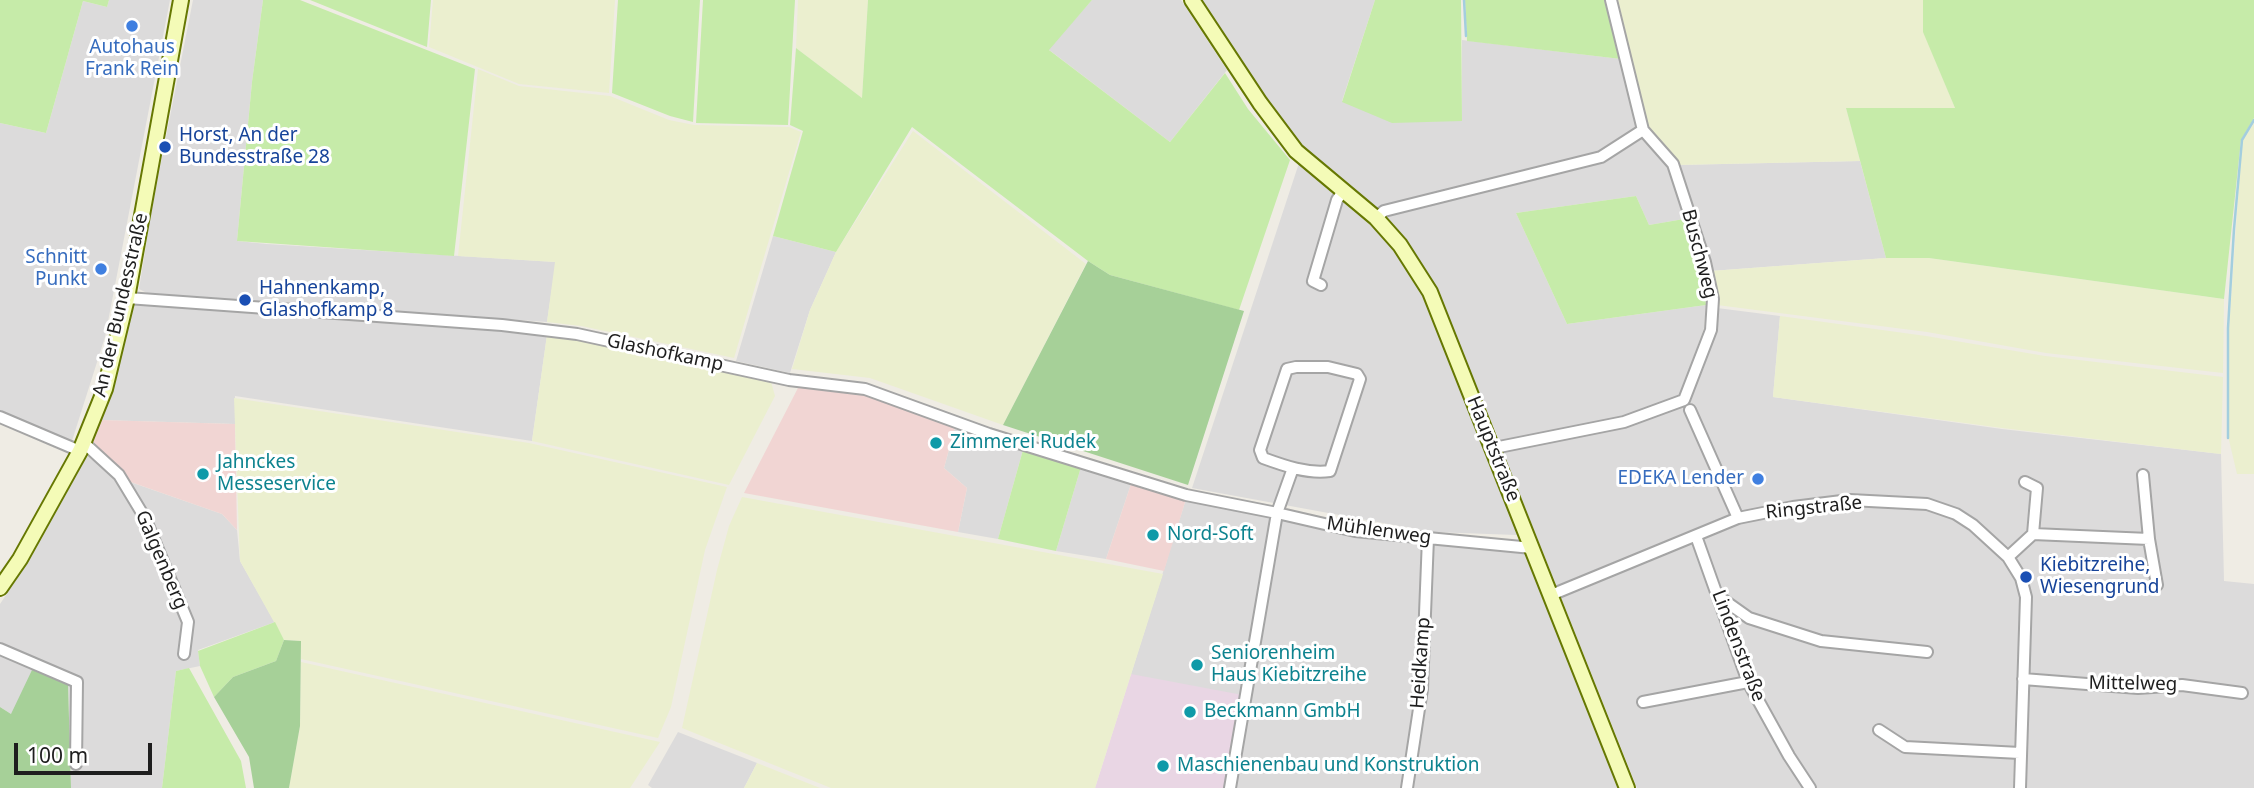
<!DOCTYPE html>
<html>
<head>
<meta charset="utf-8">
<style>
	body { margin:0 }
	#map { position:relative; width:2254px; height:788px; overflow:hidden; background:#efece4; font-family:"Noto Sans",sans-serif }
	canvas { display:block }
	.scale { position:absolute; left:14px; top:743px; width:138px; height:32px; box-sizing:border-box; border:4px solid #1e1e1e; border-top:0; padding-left:9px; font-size:21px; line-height:24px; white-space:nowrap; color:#1e1e1e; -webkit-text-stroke:5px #fff; paint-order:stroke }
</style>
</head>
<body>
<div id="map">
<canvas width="2254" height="788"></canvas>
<div class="scale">100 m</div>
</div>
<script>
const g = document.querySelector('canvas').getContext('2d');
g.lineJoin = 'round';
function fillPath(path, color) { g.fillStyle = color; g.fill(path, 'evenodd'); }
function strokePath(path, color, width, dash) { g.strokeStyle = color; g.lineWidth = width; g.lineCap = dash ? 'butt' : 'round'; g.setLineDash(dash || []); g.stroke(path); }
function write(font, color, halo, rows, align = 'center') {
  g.font = font + ' "Noto Sans",sans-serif'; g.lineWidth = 6; g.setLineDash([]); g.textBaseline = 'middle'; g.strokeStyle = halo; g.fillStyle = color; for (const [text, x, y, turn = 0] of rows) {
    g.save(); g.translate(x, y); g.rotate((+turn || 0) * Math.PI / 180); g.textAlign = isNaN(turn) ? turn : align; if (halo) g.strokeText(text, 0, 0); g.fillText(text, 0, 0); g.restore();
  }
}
fillPath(new Path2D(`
	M109,0H170L105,337L71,444L0,412V123L46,133L83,1L107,7Z
	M193,0H263L252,82L237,241L267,244L556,262L547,322L147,293L139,289L152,208Z
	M1092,0H1181L1227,70L1170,142L1048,49Z
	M1201,0H1375L1342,101L1462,121V40L1621,59L1637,126L1673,172L1684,219L1649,225L1636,196L1516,213L1567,324L1706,305L1704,328L1679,398L1623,420L1500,442L1435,288L1302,149L1263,97Z
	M1860,161L1886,258L1711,271L1676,165Z
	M1299,163L1392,244L1431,307L1485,442L1517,535L1432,532L1192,488Z
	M773,236L836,252L810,310L790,373L736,361Z
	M138,302L547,335L532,441L235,396V424L100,420L112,394L132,304Z
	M1717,308L1780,316L1773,397L2002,429L2221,454L2224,581L2254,584V788H2026L2031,593L2026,575L2013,554L1969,514L1965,525L2004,559L2016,579L2020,602L2013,788H1637L1502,450L1625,427L1689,402L1704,367L1713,331Z
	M955,427L1023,450L998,539L958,532L967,488L944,468Z
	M87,456L116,477L222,514L237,530L240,561L275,622L198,650L200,666L176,671L162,788H71L68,683L11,714L0,707V604L32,556Z
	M1081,467L1131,484L1106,559L1056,551Z
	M1186,499L1448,544L1527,553L1622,788H1233L1131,674Z
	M678,732L757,763L744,788H652L648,785Z`), '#dcdbdb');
fillPath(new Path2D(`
	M799,386L864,394L955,427L944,468L967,488L958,532L744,493Z
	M100,420L235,424L237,530L222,514L125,480L92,440Z
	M1131,484L1186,499L1164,571L1106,559Z`), '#f1d5d3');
fillPath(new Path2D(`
	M1131,674L1248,696L1233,788H1095Z`), '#e9d6e4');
fillPath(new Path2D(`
	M433,0H615L609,93L519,84L429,47Z
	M798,0H868L862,98L796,48Z
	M1618,0H1923L1924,32L1955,108H1846L1860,161L1676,165L1647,125Z
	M478,69L519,86L610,96L669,120L694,125L789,127L801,132L734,358L581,326L547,322L555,262L458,256Z
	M2254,123V474H2237L2229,440V329L2242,141Z
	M913,131L1086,264L1003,425L870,378L792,369L810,310L836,252Z
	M1886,258H1929L2224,299L2223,373L2046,353L1927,332L1717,305L1711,271Z
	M1780,316L1926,336L2045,356L2223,377L2221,454L2002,428L1773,397Z
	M547,335L576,338L771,382L775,396L729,485L532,441Z
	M234,398L529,443L727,487L705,550L671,707L658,738L301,659V641L284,640L240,561Z
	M742,497L1163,574L1095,788H831L682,728L717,570L729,526Z
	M301,662L660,742L630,788H289L300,726Z
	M757,763L820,788H744Z`), '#ebefcf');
fillPath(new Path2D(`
	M0,0H109L107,7L83,1L46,133L0,123Z
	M263,0H300L475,69L454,256L237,241L252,82Z
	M310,0H431L427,47Z
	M618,0H700L693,122L670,116L612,93Z
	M703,0H795L788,125L696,123Z
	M868,0H1092L1049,50L1170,142L1225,73L1248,109L1290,160L1239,310L1110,275L1088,261L912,127L836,252L773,236L803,131L790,125L796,48L862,98Z
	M1375,0H1461L1462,121L1392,123L1342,102Z
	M1465,0H1604L1621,59L1467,41Z
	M1923,0H2254V118L2241,140L2224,299L1929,258H1886L1846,108H1955L1923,32Z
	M1636,196L1649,225L1684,219L1701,264L1706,305L1567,324L1516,213Z
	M1023,450L1081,467L1056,551L998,539Z
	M275,622L284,640L276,661L233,677L214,697L200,666L198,651Z
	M189,668L241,761L246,788H162L176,671Z`), '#c6eba9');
fillPath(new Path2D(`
	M1088,261L1110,275L1244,311L1188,485L1003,425Z
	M284,640L301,641L300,726L289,788H254L249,757L214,697L233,677L276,661Z
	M32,670L68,683L71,788H0V707L11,714Z`), '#a6d098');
strokePath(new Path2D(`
	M1464,0L1466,36
	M2228,438V328L2234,229L2242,140L2254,120`), '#a3cede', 2.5);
const street = new Path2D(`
	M1376,218L1384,211L1601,157L1643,130
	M1321,285L1313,281L1337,200L1343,191
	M127,298L502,325L577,334L789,380L865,389L989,434L1186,495L1277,513L1355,531L1532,548
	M1296,367H1328L1357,374L1360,379L1330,471C1307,474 1285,466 1263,458L1260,450L1287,369Z
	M1690,410L1738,518
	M0,417L80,451
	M84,443L119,475L145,518L188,622L184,654
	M1494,448L1624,422L1684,400L1711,330L1713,299L1705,262L1673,164L1643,130L1611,0
	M2143,475L2149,539
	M2025,482L2037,488L2033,534
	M1696,536L1748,682L1789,756L1810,788
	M2008,557L2033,534L2149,539L2157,585
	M1551,595L1738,518L1793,507L1850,500L1927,504L1956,514L1973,525L2008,557L2021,578L2026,597L2020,788
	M1718,596L1749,618L1821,641L1927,652
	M0,649L77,682L76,764
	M2023,679L2138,688L2182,685L2242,693
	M1643,702L1748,682
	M1879,730L1905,747L2020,753
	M1230,788L1277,513L1293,468
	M1407,788L1422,689L1428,538`);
const secondary = new Path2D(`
	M1192,0L1260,103L1296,151L1376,218L1400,245L1430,292L1627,788
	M0,588L20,559L80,451L105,389L127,298L181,0`);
strokePath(street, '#a5a5a5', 14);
strokePath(secondary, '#667802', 18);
strokePath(street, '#fff', 10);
strokePath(secondary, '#f4fbb7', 14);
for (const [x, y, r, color] of [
	[132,26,7,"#3f7fe0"],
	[165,147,7,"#1a4fb4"],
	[101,269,7,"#3f7fe0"],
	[245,300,7,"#1a4fb4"],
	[936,443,7,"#0f9aa8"],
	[203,474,7,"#0f9aa8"],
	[1758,479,7,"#3f7fe0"],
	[1153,535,7,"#0f9aa8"],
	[2026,577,7,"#1a4fb4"],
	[1197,665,7,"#0f9aa8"],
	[1190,712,7,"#0f9aa8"],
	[1163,766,7,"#0f9aa8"]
]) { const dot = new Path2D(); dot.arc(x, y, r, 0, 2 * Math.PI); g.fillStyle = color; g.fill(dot); strokePath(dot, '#fff', 2.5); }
write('19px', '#366cbe', '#fff', [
	["Autohaus",132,48,"center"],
	["Frank Rein",132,70,"center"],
	["Schnitt",87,258],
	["Punkt",87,280],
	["EDEKA Lender",1744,479]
], 'right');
write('19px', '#164399', '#fff', [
	["Horst, An der",179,136],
	["Bundesstraße 28",179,158],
	["Hahnenkamp,",259,289],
	["Glashofkamp 8",259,311],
	["Kiebitzreihe,",2040,566],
	["Wiesengrund",2040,588]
], 'left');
write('19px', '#1e1e1e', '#fff', [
	["Buschweg",1699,254,75],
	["An der Bundesstraße",121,305,-77],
	["Glashofkamp",665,353,12],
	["Hauptstraße",1493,449,68],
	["Ringstraße",1814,508,-6],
	["Mühlenweg",1379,531,8],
	["Galgenberg",161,560,67],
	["Lindenstraße",1738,646,69],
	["Heidkamp",1421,663,-86],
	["Mittelweg",2133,684,1]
]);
write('19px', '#0d838f', '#fff', [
	["Zimmerei Rudek",950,443],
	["Jahnckes",217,463],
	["Messeservice",217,485],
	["Nord-Soft",1167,535],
	["Seniorenheim",1211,654],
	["Haus Kiebitzreihe",1211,676],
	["Beckmann GmbH",1204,712],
	["Maschienenbau und Konstruktion",1177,766]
], 'left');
</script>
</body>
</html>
